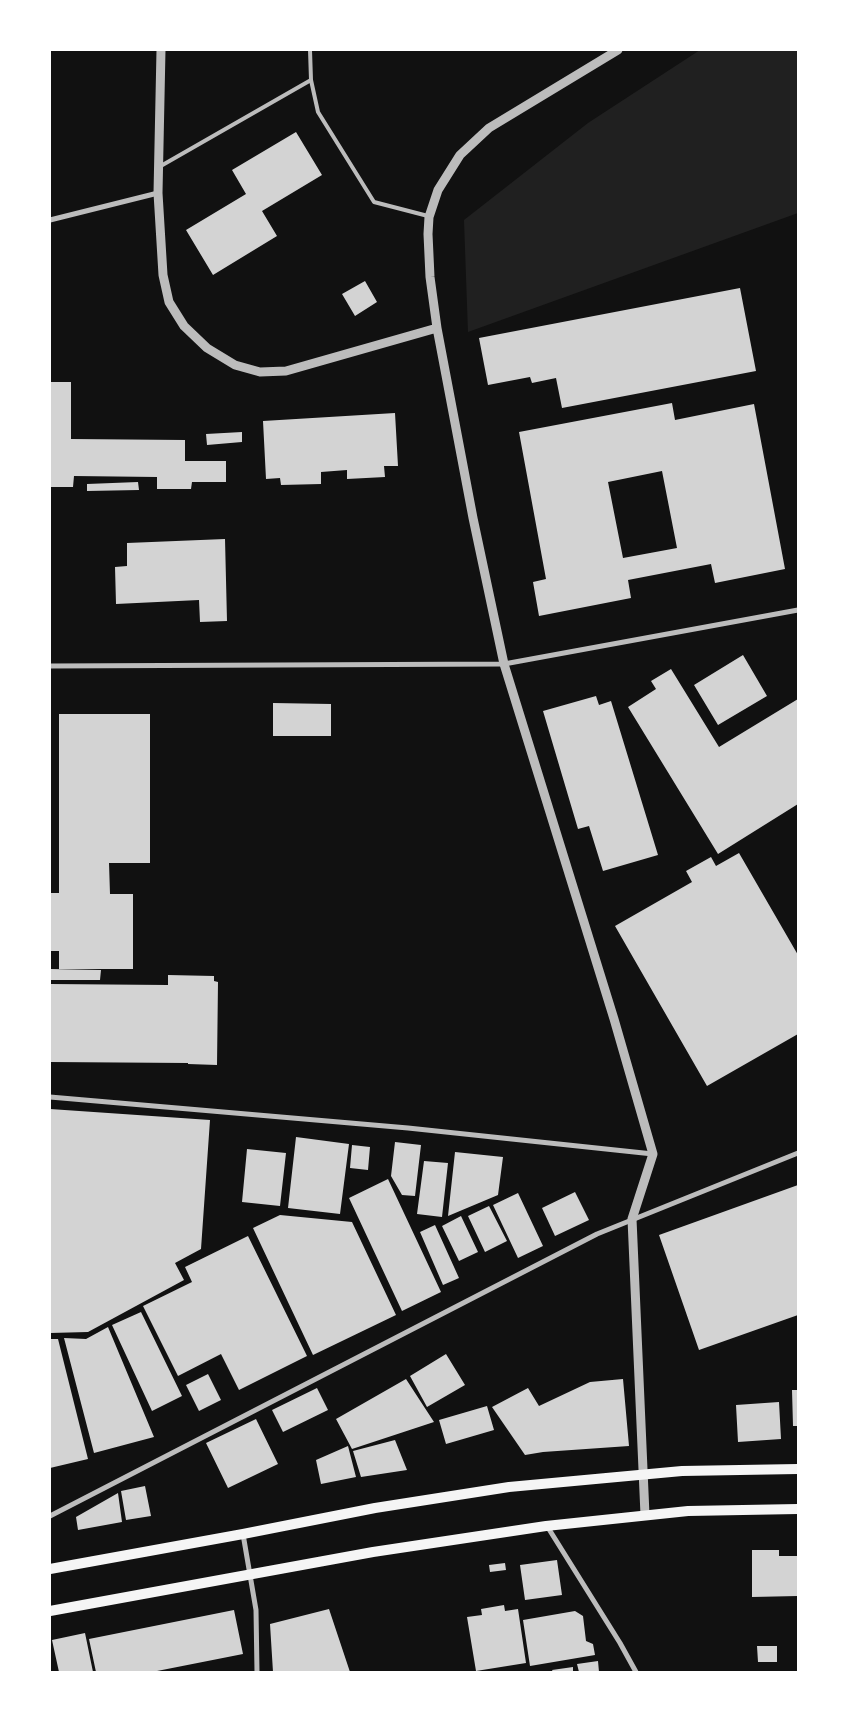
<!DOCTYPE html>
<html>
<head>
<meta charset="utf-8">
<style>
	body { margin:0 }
	#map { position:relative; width:848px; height:1722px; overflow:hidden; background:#111; font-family:Inter,sans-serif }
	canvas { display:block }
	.frame { position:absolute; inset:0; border:51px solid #fff; pointer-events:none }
</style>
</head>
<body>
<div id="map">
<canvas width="848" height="1722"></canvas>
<div class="frame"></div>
</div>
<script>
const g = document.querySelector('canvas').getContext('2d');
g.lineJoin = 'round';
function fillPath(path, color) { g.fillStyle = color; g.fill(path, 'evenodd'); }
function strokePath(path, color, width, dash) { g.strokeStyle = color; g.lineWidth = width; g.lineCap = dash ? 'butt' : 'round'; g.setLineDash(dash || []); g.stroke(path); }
fillPath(new Path2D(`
	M700,50H798V213L468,332L464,220L588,123Z`), '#202020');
fillPath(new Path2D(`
	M296,132L322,175L262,211L277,236L213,275L186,230L246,194L232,170Z
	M365,281L377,302L355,316L342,294Z
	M740,288L756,371L562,408L556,378L532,383L530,377L488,385L479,338Z
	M50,382H71V439L185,440V461H226V482H192L191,489H157V477L74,476L73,487H50Z
	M672,403L675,420L754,404L785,569L715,583L711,564L628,580L631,598L539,616L533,582L546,579L519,432ZM662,471L677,548L623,558L608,482Z
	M395,413L398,466H384L385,477L347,479V470L321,472V484L281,485L280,478L266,479L263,421Z
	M242,432V442L207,445L206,434Z
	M138,482L139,490L87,491V484Z
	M225,539L227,621L200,622L199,600L116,604L115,567L127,566V543Z
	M743,655L767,696L718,725L694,685Z
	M671,669L719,747L798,699V804L718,854L628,707L656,689L651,681Z
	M596,696L599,705L611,701L658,855L603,871L589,826L578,829L543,711Z
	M273,703L331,704V736H273Z
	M59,714H150V863H109L110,894H133V969H59V951H50V893H59Z
	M739,853L798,955V1034L707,1086L615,926L692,882L686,871L711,857L716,866Z
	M50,969L101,970L100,980H50Z
	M168,975L214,976V981L218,982L217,1065L188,1064V1063L50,1062V984L168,985Z
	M50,1109L210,1120L201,1249L175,1263L184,1280L88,1332L50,1333Z
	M296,1137L349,1144L340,1214L288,1208Z
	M395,1142L421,1145L415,1196L402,1195L391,1176Z
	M352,1145L370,1147L368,1170L350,1168Z
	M247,1149L286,1153L280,1206L242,1202Z
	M455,1152L503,1157L498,1195L448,1216Z
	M424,1161L448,1163L442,1217L417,1214Z
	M388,1179L441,1292L402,1311L349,1198Z
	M798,1185V1315L699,1350L659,1235Z
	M575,1192L589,1220L555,1236L542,1208Z
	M518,1193L543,1246L518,1258L493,1205Z
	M489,1206L507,1241L485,1252L468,1216Z
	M280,1215L352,1222L396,1315L313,1355L253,1228Z
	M461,1216L478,1252L459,1261L442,1226Z
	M435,1225L459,1278L443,1285L420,1232Z
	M248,1236L307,1356L239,1390L221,1354L178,1376L143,1306L192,1282L185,1267Z
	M141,1312L182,1396L152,1411L112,1325Z
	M108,1327L154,1437L94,1453L64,1338L86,1339Z
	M50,1339H58L88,1459L50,1468Z
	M446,1354L465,1385L427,1407L410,1376Z
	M208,1374L221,1400L199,1411L186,1385Z
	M406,1379L434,1422L352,1449L336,1419Z
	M623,1379L629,1446L543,1452L525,1455L492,1407L528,1388L539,1406L590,1382Z
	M317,1388L328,1410L283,1432L272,1410Z
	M792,1390H798V1426H793Z
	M779,1402L781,1439L738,1442L736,1405Z
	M487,1406L494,1430L446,1444L439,1420Z
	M256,1419L278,1464L228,1488L206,1443Z
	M395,1440L407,1470L361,1477L353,1451Z
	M348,1446L356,1477L321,1484L316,1460Z
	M145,1486L151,1516L126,1520L121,1491Z
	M118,1493L122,1522L78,1530L76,1517Z
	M752,1550H779V1556H798V1596L752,1597Z
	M557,1560L562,1595L525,1600L520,1565Z
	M505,1563L506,1570L490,1572L489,1565Z
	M504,1605L505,1611L518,1609L526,1663L476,1671L467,1617L482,1615L481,1609Z
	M329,1609L350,1672H273L270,1624Z
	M234,1610L243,1654L152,1672H96L89,1639Z
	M575,1611L583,1616L586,1641L593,1644L595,1655L530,1666L523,1620Z
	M85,1633L93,1672H59L52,1640Z
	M757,1646H777V1662H758Z
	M598,1661L599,1672H579L577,1664Z
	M573,1667V1672H553L552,1670Z`), '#d3d3d3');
strokePath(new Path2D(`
	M310,50L311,80L318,112L374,202L428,216
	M159,167L311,80`), '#bcbcbc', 4);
strokePath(new Path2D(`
	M50,220L158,193
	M50,666L504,664L798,610
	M50,1097L408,1128L653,1154
	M50,1516L597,1234L798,1153
	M547,1526L620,1643L636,1672
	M243,1534L256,1610L257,1672`), '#bcbcbc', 5);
strokePath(new Path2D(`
	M161,50L158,193L163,275L169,302L184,326L207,348L235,365L260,372L286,371L437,328
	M618,50L489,128L460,155L438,190L429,217L428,234L430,277L437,328L473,518L504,664L614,1019L653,1154L632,1219L645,1515`), '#bcbcbc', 9);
strokePath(new Path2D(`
	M50,1569L243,1534L375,1508L509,1487L682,1471L798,1469
	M50,1611L373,1552L546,1526L688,1511L798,1509`), '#f5f5f5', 10);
</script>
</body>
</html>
